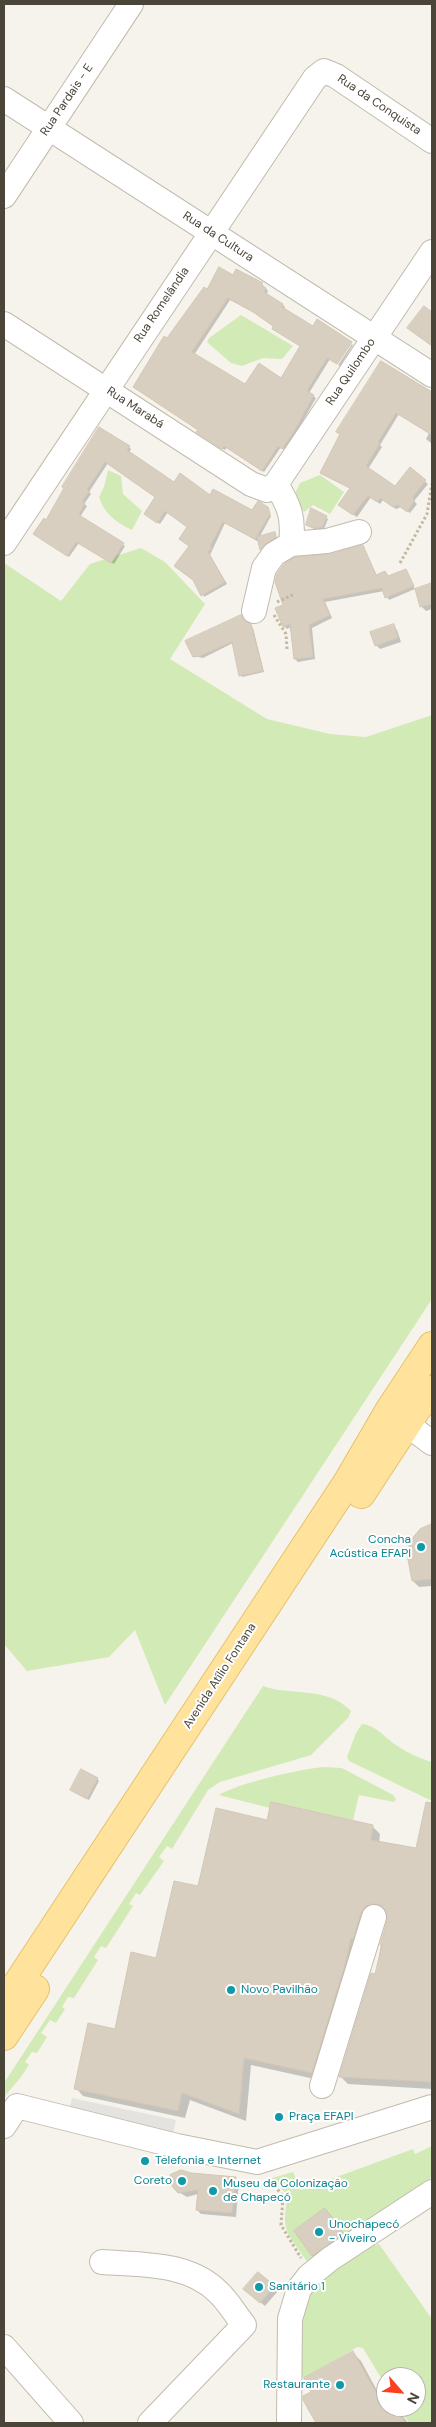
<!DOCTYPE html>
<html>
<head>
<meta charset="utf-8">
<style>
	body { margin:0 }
	#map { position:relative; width:436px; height:2427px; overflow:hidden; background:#f6f3ec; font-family:"DM Sans",sans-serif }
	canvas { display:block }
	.frame { position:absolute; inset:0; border:5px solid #4b4439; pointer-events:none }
	.north { position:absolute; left:376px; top:2367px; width:50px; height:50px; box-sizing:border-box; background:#fff; border:1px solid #b7b4b0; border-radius:50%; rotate:117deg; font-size:14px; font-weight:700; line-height:20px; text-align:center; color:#4b4439 }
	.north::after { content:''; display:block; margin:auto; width:18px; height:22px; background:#fc3f1d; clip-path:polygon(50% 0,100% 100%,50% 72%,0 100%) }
</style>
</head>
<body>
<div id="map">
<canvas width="436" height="2427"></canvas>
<div class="frame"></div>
<div class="north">N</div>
</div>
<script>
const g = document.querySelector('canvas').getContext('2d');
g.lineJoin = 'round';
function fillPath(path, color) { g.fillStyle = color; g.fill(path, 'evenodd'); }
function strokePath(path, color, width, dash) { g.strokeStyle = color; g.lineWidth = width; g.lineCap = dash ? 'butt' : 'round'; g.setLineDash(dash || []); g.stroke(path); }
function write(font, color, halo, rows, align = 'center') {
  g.font = font + ' "DM Sans",sans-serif'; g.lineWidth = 4; g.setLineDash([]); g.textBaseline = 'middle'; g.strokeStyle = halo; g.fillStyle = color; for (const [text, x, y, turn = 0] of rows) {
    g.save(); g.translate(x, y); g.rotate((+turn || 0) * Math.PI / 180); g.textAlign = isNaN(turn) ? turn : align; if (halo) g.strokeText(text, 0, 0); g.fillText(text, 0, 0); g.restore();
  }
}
fillPath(new Path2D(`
	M241,315L293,346L282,359L263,358L242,366L231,363L207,342L209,338Z
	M108,470L121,476L123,494L142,511L132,530C117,523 104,514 99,497L104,487Z
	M320,475L344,492L330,514L313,505L304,512L294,496L300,483Z
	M141,548L165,562L205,604L170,659L267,719L330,734L366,737L432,715V1299L165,1705L135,1630L109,1657L27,1671L4,1644V563L61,601L90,564Z
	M263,1686C291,1696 328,1686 351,1711L348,1718L311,1755L220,1782L208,1790L172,1849L167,1846L159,1857L164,1861L140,1895L136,1893L129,1904L133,1906L106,1948L101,1946L94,1957L98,1960L74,1998L68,1997L62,2007L65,2009L56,2023L50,2020L41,2033L47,2037L37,2053L32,2052L25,2062L29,2065L21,2077L4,2097V2083Z
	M362,1724C376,1725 385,1738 396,1745C407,1753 419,1758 432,1762V1801L349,1761L347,1757L356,1733Z
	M324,1767L342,1768L393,1795L396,1799L394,1802L359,1795L353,1820L271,1802L270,1808L219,1795C238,1783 301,1769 324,1767Z
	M432,2146V2177L308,2263C288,2233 280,2233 288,2196L272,2178L293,2172L301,2190L413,2149L415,2154Z
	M379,2244L432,2319V2423H409L399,2407H416V2377H386V2386L363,2348L357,2347L304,2378L296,2372C297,2359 297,2308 302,2299C316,2276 354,2252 379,2244Z`), '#d2eab5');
fillPath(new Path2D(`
	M72,2098L176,2120L172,2137L68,2114Z`), '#e5e3e0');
fillPath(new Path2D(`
	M234,277L262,284L268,291L266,295L283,305L285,307L284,309L314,327L350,342L336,363L330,359L309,393L316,398L295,435L285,450L281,447L264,472L227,447L225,450L200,434L167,340L208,290ZM230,300L257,314L302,346L281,379L245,386L194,355Z
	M352,344L353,345L340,366L338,365Z
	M381,363L432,394V444L426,439L429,433L399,414L380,445L382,447L368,469L395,488L410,469L428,484L414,501L417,504L410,513L401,507L396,509L383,500L380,504L371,497L357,517L342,507L351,489L324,475L340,434L338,432Z
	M129,447L131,449L129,453L174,484L253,512L267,508L271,516L259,538L274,534L279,541L265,553L261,549L259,539L257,541L225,523L210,555L227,584L204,597L190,546L189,527L168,512L160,524L148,516L156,498L108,463L89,492L91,494L84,504L87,506L80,517L125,546L114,564L79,543L69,557L37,536L66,488L64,486Z
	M312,510L328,519L324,529L316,530L307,524Z
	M363,547L377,576L385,572L389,577L405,571L415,589L389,600L384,591L325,602L332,618L312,628L315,659L298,662L295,659L291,627L287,629L284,626V606L331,556Z
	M432,584V609L426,611L422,607L416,590Z
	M245,623L253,628L264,672L242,677L233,643L203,658L194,656Z
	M393,626L397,630L401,642L380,649L376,645Z
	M432,1525V1586L419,1587L413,1581L421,1530Z
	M97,1779L99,1781L89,1800L73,1791Z
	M268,1822L372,1826L380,1834L379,1843L417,1850L423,1822L432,1824V2089L348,2084L341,2077L376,1975L381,1944L388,1921L386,1911H380L319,2080L251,2065L246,2121L190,2100L185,2118L83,2096L76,2088L116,2030L199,1887Z
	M235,2178L239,2182L236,2217L201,2214L197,2210L198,2194L187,2197L175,2190Z
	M329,2213L347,2238L317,2259L313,2255Z
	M274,2287L278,2291L265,2306L249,2293Z
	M353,2353L361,2361L387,2409L396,2407L408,2423H317L304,2400Z`), '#0003');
const building = new Path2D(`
	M219,267L233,275L236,269L263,283L261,285L266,288L264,292L283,304L282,307L313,326L317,319L352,342L337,364L327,358L307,391L314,395L293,433L282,449L278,446L262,471L224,446L222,449L196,432L198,430L133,387L164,336L167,338L204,287L207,289ZM228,298L253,312L273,326L272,329L300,346L281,378L259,363L245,384L192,352Z
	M424,306L432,312V346L407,328Z
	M381,361L432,392V435L396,413L378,442L380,443L366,466L395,486L410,467L426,480L412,498L415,500L407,512L398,505L393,507L380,498L377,502L368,496L353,515L338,505L350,488L320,473L340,434L336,432Z
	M99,427L130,446L127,450L174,482L180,473L210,495L213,489L252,510L258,501L268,507L270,514L255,539L223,522L210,546L212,548L208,552L225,582L201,596L193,580L174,566L189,546L179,539L187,527L165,511L157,523L144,514L155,497L105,462L87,490L90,491L82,501L85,503L79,515L124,543L111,563L76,542L67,556L33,534L44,518L46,520L64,488L62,487Z
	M311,508L327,516L322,528H313L306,525Z
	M275,532L276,537L260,550L257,537Z
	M363,545L376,575L385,571L388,576L406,569L414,586L385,598L382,588L323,599L330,615L309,625L313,657L294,659L290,624L283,627L275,608L283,605L275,582L277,574L283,565V567L285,563L295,557L331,554Z
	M432,583V604L420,607L415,589Z
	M241,615L245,621L251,624L263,671L239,676L232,642L200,656L193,657L185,641Z
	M394,624L398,638L375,646L370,632Z
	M432,1524V1579L412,1581L407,1554L411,1540L420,1529Z
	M81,1769L98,1778L87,1799L70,1790Z
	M271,1802L373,1825L371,1840L416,1848L426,1802L432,1803V2082L339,2077L371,1973L375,1974L382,1945H380L387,1921L384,1908L378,1904H371L365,1907L361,1913L353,1939L351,1938L345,1964L312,2073L244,2058L239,2114L182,2093L178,2111L74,2089L88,2023L115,2029L131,1952L156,1958L174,1881L198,1886L216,1808L267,1820Z
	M181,2170L191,2173L236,2177L232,2213L196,2210L198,2190L178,2193L170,2184V2175Z
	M325,2208L344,2234L312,2256L294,2231Z
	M258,2272L275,2286L260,2303L243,2289Z
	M353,2351L384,2407H397L405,2423H316L303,2400V2396L311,2392L304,2378Z`);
fillPath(building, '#d8cfc1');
strokePath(building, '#d3c7b4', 1);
const minor = new Path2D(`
	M4,99L432,375
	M4,196L131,4
	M4,324L251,484L267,490L276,484L432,252
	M276,484C290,507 294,518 291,544
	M4,543L315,78L324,71L336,76L432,141
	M254,611L264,568L274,554L291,544L327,541L359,532
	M393,1414L432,1443
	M322,2086L374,1917
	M4,2126L17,2106L177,2146L257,2162L432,2107
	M102,2262C141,2265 188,2262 218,2292C228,2301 235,2314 244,2325L150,2423
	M4,2347L71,2423
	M289,2423L290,2319L299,2289L309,2276L330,2259L432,2192`);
const major = new Path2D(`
	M361,1494L416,1410L432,1390
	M4,2004L347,1483L389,1411L432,1346
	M4,2036L35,1989`);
strokePath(minor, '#c2bbae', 26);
strokePath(major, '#e6c16a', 30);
strokePath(new Path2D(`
	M400,563L427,514L432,484
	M277,602L295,594
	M274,615L286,634L287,649
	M268,2178L283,2196L281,2225L301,2258`), '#c4b79f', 3, [2.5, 2.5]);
strokePath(minor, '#fff', 24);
strokePath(major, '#ffe39c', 28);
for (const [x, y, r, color] of [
	[421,1547,5,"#0f9aa8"],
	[231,1990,5,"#0f9aa8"],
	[279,2117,5,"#0f9aa8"],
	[145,2161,5,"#0f9aa8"],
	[182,2181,5,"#0f9aa8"],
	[213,2191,5,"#0f9aa8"],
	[319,2232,5,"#0f9aa8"],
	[259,2287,5,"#0f9aa8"],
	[340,2385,5,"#0f9aa8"]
]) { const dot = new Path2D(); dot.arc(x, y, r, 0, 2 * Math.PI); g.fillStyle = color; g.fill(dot); strokePath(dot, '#fff', 2); }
write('12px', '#4b4439', '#fff', [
	["Rua Pardais - E",67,100,-56],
	["Rua da Conquista",379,105,34],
	["Rua da Cultura",218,237,33],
	["Rua Romelândia",162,305,-56],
	["Rua Quilombo",351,372,-56],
	["Rua Marabá",135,408,33],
	["Avenida Atílio Fontana",220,1676,-57]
]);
write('12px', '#0d838f', '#fff', [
	["Concha",411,1540,"right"],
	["Acústica EFAPI",411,1554,"right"],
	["Novo Pavilhão",241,1990],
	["Praça EFAPI",289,2117],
	["Telefonia e Internet",155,2161],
	["Coreto",172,2181,"right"],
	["Museu da Colonização",223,2184],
	["de Chapecó",223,2198],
	["Unochapecó",329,2225],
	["- Viveiro",329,2239],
	["Sanitário 1",269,2287],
	["Restaurante",330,2385,"right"]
], 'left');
</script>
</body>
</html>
